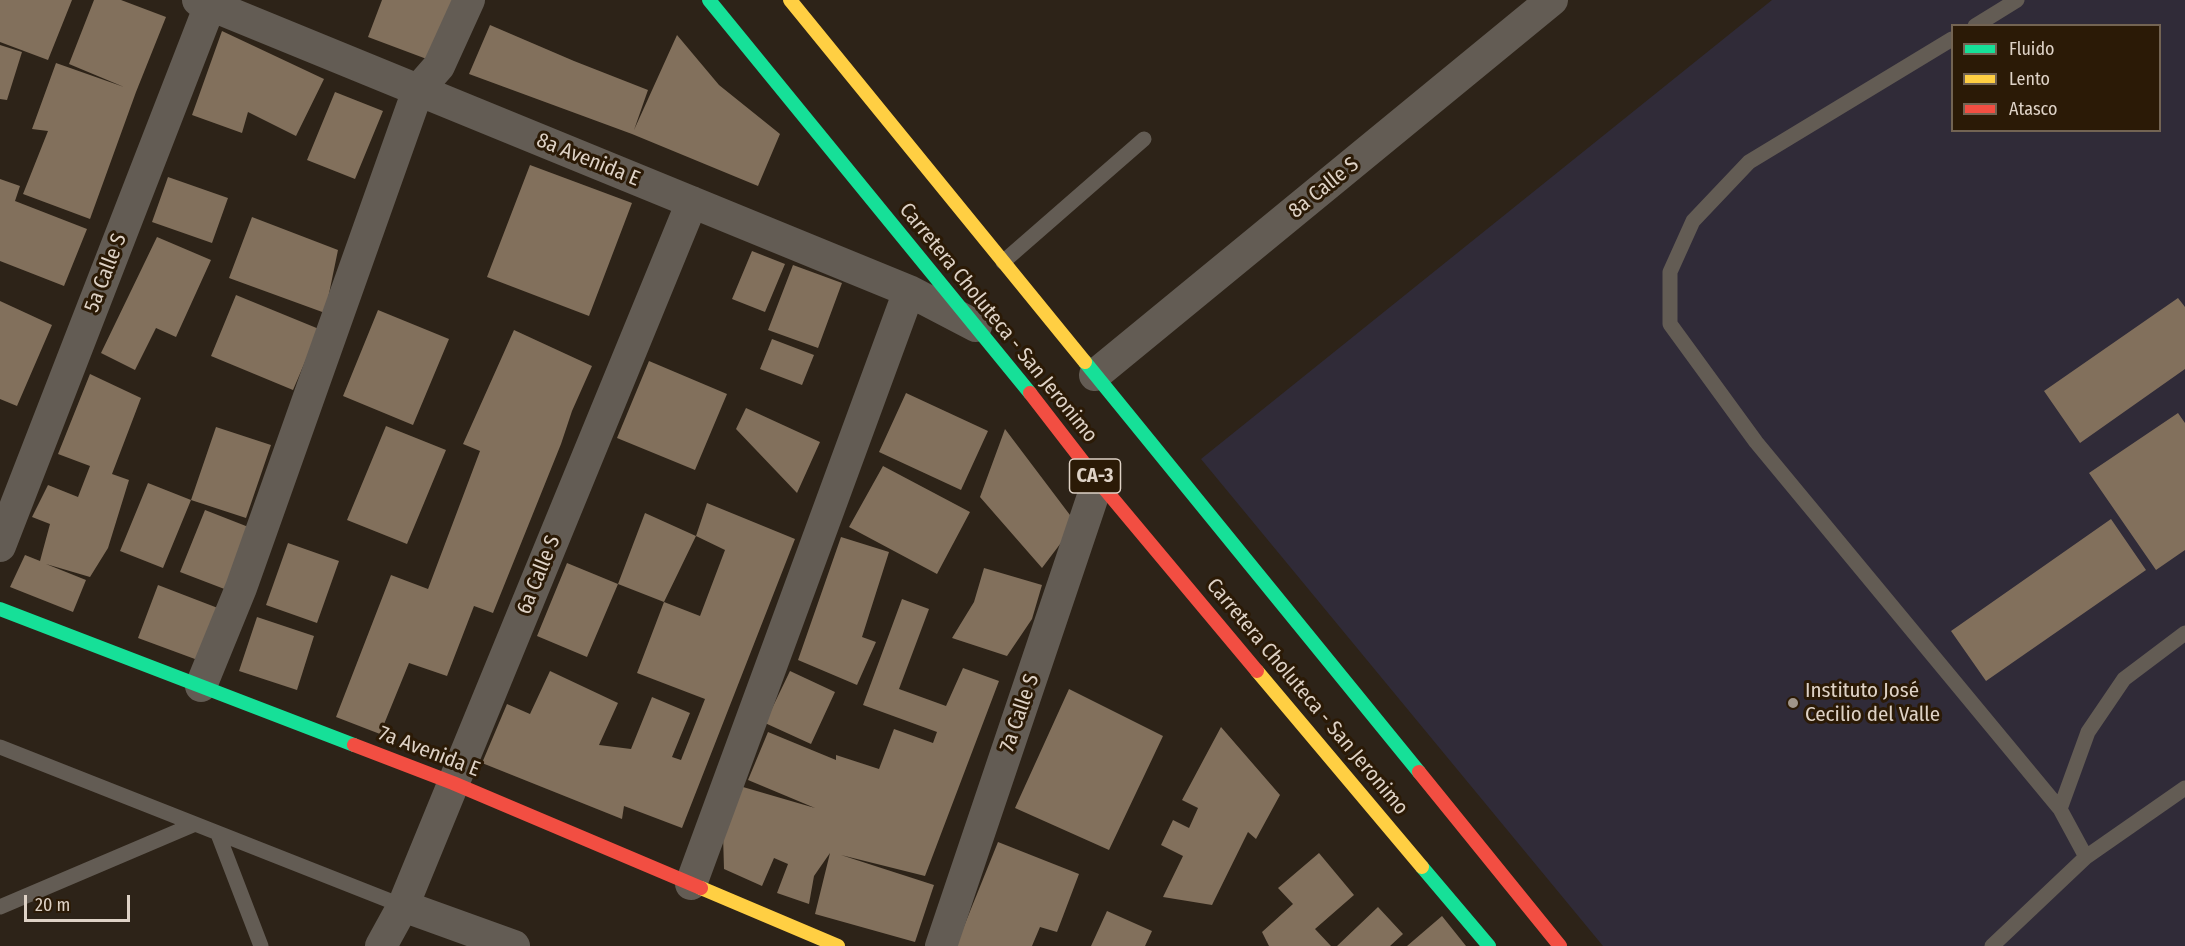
<!DOCTYPE html>
<html>
<head>
<meta charset="utf-8">
<style>
	body { margin:0 }
	#map { position:relative; width:2185px; height:946px; overflow:hidden; background:#2d2318; font-family:"Fira Sans Condensed",sans-serif }
	canvas { display:block }
	.legend { position:absolute; left:1951px; top:24px; width:210px; height:108px; box-sizing:border-box; background:#2b1a06; border:2px solid #736453; margin:0; padding:8px 10px; list-style:none; font-size:18px; color:#ded2c6 }
	.legend li { display:flex; align-items:center; gap:12px; height:30px }
	.legend b { width:30px; border:2px solid #736453 }
	.scale { position:absolute; left:24px; top:895px; width:106px; height:27px; box-sizing:border-box; border:3px solid #ded2c6; border-top:0; padding-left:8px; font-size:18px; line-height:21px; white-space:nowrap; color:#ded2c6; -webkit-text-stroke:4px #2b1a06; paint-order:stroke }
</style>
</head>
<body>
<div id="map">
<canvas width="2185" height="946"></canvas>
<ul class="legend">
<li><b style="height:8px;background:#16e098"></b>Fluido</li>
<li><b style="height:8px;background:#ffcf43"></b>Lento</li>
<li><b style="height:8px;background:#f24e42"></b>Atasco</li>
</ul>
<div class="scale">20 m</div>
</div>
<script>
const g = document.querySelector('canvas').getContext('2d');
g.lineJoin = 'round';
function fillPath(path, color) { g.fillStyle = color; g.fill(path, 'evenodd'); }
function strokePath(path, color, width, dash) { g.strokeStyle = color; g.lineWidth = width; g.lineCap = dash ? 'butt' : 'round'; g.setLineDash(dash || []); g.stroke(path); }
function write(font, color, halo, rows, align = 'center') {
  g.font = font + ' "Fira Sans Condensed",sans-serif'; g.lineWidth = 6; g.setLineDash([]); g.textBaseline = 'middle'; g.strokeStyle = halo; g.fillStyle = color; for (const [text, x, y, turn = 0] of rows) {
    g.save(); g.translate(x, y); g.rotate((+turn || 0) * Math.PI / 180); g.textAlign = isNaN(turn) ? turn : align; if (halo) g.strokeText(text, 0, 0); g.fillText(text, 0, 0); g.restore();
  }
}
fillPath(new Path2D(`
	M1772,0H2185V946H1603L1201,459ZM1952,26H2160V130H1952Z`), '#302b38');
fillPath(new Path2D(`
	M0,0H72L48,60L0,42Z
	M94,0H121L166,17L136,92L90,219L23,194L48,131L32,129L56,63L124,87L69,64Z
	M382,0H455L432,61L368,37Z
	M490,25L574,61L648,90L634,130L677,35L719,85L780,134L758,186L632,134L469,74Z
	M222,31L324,79L296,136L248,112L242,133L192,115Z
	M0,45L22,52L7,100L0,99Z
	M335,92L383,111L355,179L307,160Z
	M530,165L632,203L589,316L487,277Z
	M168,177L228,198L212,243L152,222Z
	M0,179L20,186L15,201L87,229L64,286L0,261Z
	M252,217L338,250L325,313L229,278Z
	M157,237L211,260L176,337L156,328L135,370L101,353Z
	M752,251L785,264L765,312L732,299Z
	M793,265L842,283L818,348L768,330Z
	M236,295L319,329L293,390L211,356Z
	M2178,298L2185,307V369L2080,443L2044,391Z
	M0,301L52,325L17,406L0,399Z
	M378,310L449,339L413,425L343,396Z
	M514,330L592,366L572,411L561,444L493,613L474,606L447,676L409,663L380,734L336,717L391,575L428,589L480,451L463,444Z
	M772,339L814,355L802,385L760,369Z
	M649,361L727,394L695,470L617,438Z
	M90,374L141,398L112,474L129,480L108,548L90,577L46,564L86,580L73,612L10,587L25,555L40,561L50,524L32,517L48,485L78,497L90,466L58,454Z
	M906,393L988,431L961,490L879,452Z
	M746,408L820,442L797,493L736,429Z
	M2178,413L2185,423V550L2156,570L2089,473Z
	M386,426L446,450L407,544L347,520Z
	M216,427L271,445L246,518L191,500L163,568L120,551L148,483L191,500Z
	M1005,429L1076,523L1042,568L980,497Z
	M883,466L970,512L937,574L849,527Z
	M707,503L795,539L682,828L624,806L622,819L482,763L507,704L530,714L550,671L618,703L599,745L631,749L652,697L690,713L672,757L681,760L705,699L637,673L664,602L618,584L587,657L537,636L567,563L618,584L645,513L696,536L664,602L700,616L725,550L696,536Z
	M205,510L251,528L227,590L180,572Z
	M2111,519L2146,570L1986,681L1951,631Z
	M841,537L889,552L862,637L876,642L857,685L798,660Z
	M288,543L339,561L317,623L266,605Z
	M984,568L1042,585L1032,619L1007,656L952,638L974,602Z
	M158,585L223,610L203,662L138,638Z
	M902,599L929,609L899,689L946,706L963,668L999,681L925,876L841,855L934,885L915,942L815,914L830,853L814,876L809,904L777,893L788,864L774,858L762,886L724,869L723,834L743,787L815,808L748,780L768,732L836,760V755L879,769L894,729L933,743L937,732L863,705Z
	M257,617L314,636L297,690L239,671Z
	M790,671L835,692L811,744L765,723Z
	M1069,689L1163,736L1109,850L1015,808Z
	M1221,727L1280,795L1256,839L1248,832L1212,905L1163,897L1183,856L1161,845L1173,820L1189,828L1198,808L1182,800Z
	M998,842L1079,874L1057,932L1040,927L1032,946H956Z
	M1319,853L1354,895L1315,929L1331,946H1269L1262,932L1293,904L1278,888Z
	M1378,907L1403,934L1390,946H1337Z
	M1107,911L1152,931L1145,946H1091Z
	M1442,916L1466,946H1407Z`), '#82705c');
strokePath(new Path2D(`
	M1975,26L2017,0
	M1952,39L1749,162L1693,221L1670,272V324L1756,442L2060,809
	M1003,262L1144,139
	M0,747L403,906
	M218,834L261,946
	M2086,857L2060,809L2088,732L2124,679L2185,633
	M0,907L195,824
	M1992,946L2086,857L2185,788`), '#635c54', 15);
strokePath(new Path2D(`
	M198,0L909,291L976,326
	M1095,375L1552,0
	M0,546L212,0
	M201,686L241,588L418,90L439,66L469,0
	M691,884L909,291
	M403,906L514,946
	M381,946L403,906L692,202
	M941,946L1098,481`), '#635c54', 32);
strokePath(new Path2D(`
	M709,0L1030,393
	M1085,362L1419,772
	M0,609L354,745
	M1422,867L1489,946`), '#16e098', 14);
strokePath(new Path2D(`
	M790,0L1085,362
	M1257,671L1422,867
	M701,888L838,946`), '#ffcf43', 14);
strokePath(new Path2D(`
	M1030,393L1098,481L1257,671
	M354,745L453,783L701,888
	M1419,772L1560,946`), '#f24e42', 14);
for (const [x, y, r, color] of [
	[1793,703,6,"#a09589"]
]) { const dot = new Path2D(); dot.arc(x, y, r, 0, 2 * Math.PI); g.fillStyle = color; g.fill(dot); strokePath(dot, '#2b1a06', 2); }
for (const [x, y, w] of [
	[1095,476,51]
]) { const box = new Path2D(); box.roundRect(x - w / 2, y - 17, w, 34, 4.5); g.fillStyle = '#2b1a06'; g.fill(box); strokePath(box, '#ded2c6', 1.5); }
write('bold 20px', '#ded2c6', null, [
	["CA-3",1095,476]
]);
write('21px', '#ded2c6', '#2b1a06', [
	["8a Avenida E",588,160,22],
	["8a Calle S",1324,188,-39],
	["5a Calle S",106,273,-69],
	["Carretera Choluteca - San Jeronimo",998,323,51],
	["6a Calle S",539,575,-68],
	["Carretera Choluteca - San Jeronimo",1307,697,50],
	["7a Calle S",1020,713,-71],
	["7a Avenida E",429,752,21]
]);
write('21px', '#ded2c6', '#2b1a06', [
	["Instituto José",1805,691],
	["Cecilio del Valle",1805,715]
], 'left');
</script>
</body>
</html>
